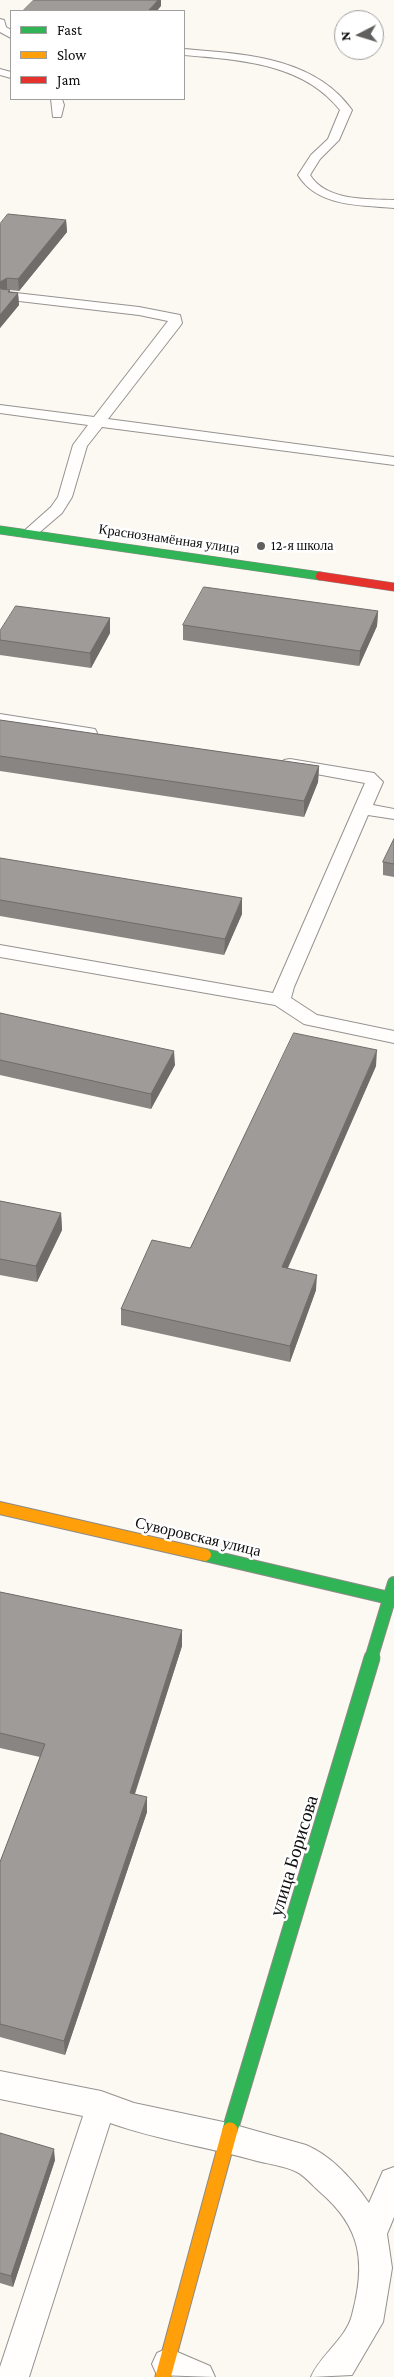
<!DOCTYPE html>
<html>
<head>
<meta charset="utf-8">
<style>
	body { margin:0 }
	#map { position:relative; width:394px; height:2377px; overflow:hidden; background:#fcf8f2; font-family:"Crimson Pro",serif }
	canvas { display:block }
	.legend { position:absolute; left:10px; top:10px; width:175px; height:90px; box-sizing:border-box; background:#fff; border:1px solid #9f9f9f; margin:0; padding:6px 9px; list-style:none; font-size:15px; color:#0e0e0e }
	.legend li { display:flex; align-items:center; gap:10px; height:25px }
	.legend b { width:25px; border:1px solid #9f9f9f }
	.north { position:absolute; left:334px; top:10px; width:50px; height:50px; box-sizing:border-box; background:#fff; border:1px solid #9f9f9f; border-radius:50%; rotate:265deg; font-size:14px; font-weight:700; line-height:20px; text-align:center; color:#0e0e0e }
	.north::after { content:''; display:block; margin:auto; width:18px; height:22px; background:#61605e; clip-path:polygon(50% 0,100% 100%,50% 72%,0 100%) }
</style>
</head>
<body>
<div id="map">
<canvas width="394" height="2377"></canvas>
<ul class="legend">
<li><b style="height:6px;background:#30b455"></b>Fast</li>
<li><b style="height:6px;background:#ff9f0a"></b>Slow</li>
<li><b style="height:6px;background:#e5322d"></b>Jam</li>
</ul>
<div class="north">N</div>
</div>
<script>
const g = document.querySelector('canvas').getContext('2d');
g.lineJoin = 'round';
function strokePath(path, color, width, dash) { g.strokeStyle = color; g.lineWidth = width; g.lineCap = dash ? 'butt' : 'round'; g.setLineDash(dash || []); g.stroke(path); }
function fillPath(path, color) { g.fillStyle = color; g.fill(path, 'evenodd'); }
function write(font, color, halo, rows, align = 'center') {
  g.font = font + ' "Crimson Pro",serif'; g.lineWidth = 5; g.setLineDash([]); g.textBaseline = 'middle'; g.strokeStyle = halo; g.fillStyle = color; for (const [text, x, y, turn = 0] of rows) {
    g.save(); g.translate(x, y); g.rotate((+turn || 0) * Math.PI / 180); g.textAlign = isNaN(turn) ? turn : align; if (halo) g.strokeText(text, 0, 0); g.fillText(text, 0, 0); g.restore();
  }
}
const lane = new Path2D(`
	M0,19L4,20L6,27L11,30V38L0,32Z
	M184,49C244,54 314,57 352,110L339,140L320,159L310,175C326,201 367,199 394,200V208C361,205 317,207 298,175L311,155L328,139L340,110C303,63 240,60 184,55Z
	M0,69L11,72V78L0,75Z
	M51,99H62L64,105L61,117H53Z
	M7,292L139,307L180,315L182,323L180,326L108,419L394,457V465L102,427L87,446L72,497L62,513L34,537H24L21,534L24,531L51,507L58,497L73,445L88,425L0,413V405L94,417L168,321L139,315L2,299L1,296Z
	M0,714L89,728L95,729L97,733L95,737L89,738L0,724Z
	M290,759L374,773L383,782L373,805L394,809V819L368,815L294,987L291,998L317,1015L394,1031V1043L304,1024L275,1005L0,957V945L273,993L365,783L284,768L281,764L284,760Z
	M0,2071L101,2091L134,2103L228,2123L306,2145C332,2156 353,2180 369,2203L383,2171L394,2167V2217L387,2234L392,2268L383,2322L352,2375L311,2377C320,2355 346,2339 352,2315C366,2263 362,2228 320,2192C313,2186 305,2176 297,2172C285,2166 269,2164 257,2161C208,2147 158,2140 110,2123L29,2377H0V2367L83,2116L0,2099Z
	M168,2348L210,2366L215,2377L157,2375L152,2364L157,2353Z`);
const fastFar2 = new Path2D(`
	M0,530L320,576`);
const fastFar1 = new Path2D(`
	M205,1555L389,1598
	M371,1659L394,1583`);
const fast = new Path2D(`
	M230,2130L372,1658`);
const slowFar1 = new Path2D(`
	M0,1508L205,1555`);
const slow = new Path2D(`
	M163,2377L230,2130`);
const jam = new Path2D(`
	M320,576L394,587`);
strokePath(lane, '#959391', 2);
strokePath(fastFar2, '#8c8a87', 9);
strokePath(fastFar1, '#8c8a87', 14);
strokePath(fast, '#8c8a87', 17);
strokePath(slowFar1, '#8c8a87', 14);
strokePath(slow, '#8c8a87', 17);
strokePath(jam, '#8c8a87', 9);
fillPath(lane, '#fffefd');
strokePath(fastFar2, '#30b455', 8);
strokePath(fastFar1, '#30b455', 12);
strokePath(fast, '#30b455', 15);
strokePath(slowFar1, '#ff9f0a', 12);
strokePath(slow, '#ff9f0a', 15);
strokePath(jam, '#e5322d', 8);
fillPath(new Path2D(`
	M66,220L67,232L19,291L10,290V292L18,293L19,305L0,328V224Z
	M378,611L377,626L359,666L183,640V625Z
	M110,618V633L91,668L0,655V631Z
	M0,720L319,766L318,782L304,817L0,771Z
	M394,839V877L383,875V862Z
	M0,858L242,914L224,955L0,916Z
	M0,1013L175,1065L151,1109L0,1075Z
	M376,1066L288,1268L316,1290L290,1362L121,1325V1309L190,1248Z
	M0,1201L61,1213L62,1230L37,1282L0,1275Z
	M0,1592L182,1630V1646L135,1794L147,1812L65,2055L0,2037V1862L40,1757L0,1748Z
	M0,2133L55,2160L13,2287L0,2283Z`), '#898583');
fillPath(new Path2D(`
	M158,0H161V6L157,11H148Z
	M66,220L67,232L19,291L18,279Z
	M7,278V290L0,295V282Z
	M18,293L19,305L0,328V315Z
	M378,611L377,626L359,666L360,651Z
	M110,618V633L91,668L90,653Z
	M319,766L318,782L304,817V801Z
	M242,898V914L224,955L225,939Z
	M377,1050L376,1066L281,1283L282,1267Z
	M174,1051L175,1065L151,1109V1094Z
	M61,1213L62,1230L37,1282L36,1266Z
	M317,1275L316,1290L290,1362V1346Z
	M182,1630V1646L130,1808V1793Z
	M147,1797V1812L65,2055L64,2041Z
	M54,2149L55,2160L13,2287L11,2276Z`), '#6f6c6a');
const building = new Path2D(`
	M34,0H158L148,11H23Z
	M8,214L66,220L18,279L7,278L0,282V224Z
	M0,286L1,289L10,290L8,292L18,293L0,315Z
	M204,587L378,611L360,651L183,625Z
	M16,606L110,618L90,653L0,640V631Z
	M0,720L319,766L304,801L0,756Z
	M394,839V864L383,862Z
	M0,858L242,898L225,939L0,900Z
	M0,1013L174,1051L151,1094L0,1060Z
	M294,1033L377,1050L282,1267L317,1275L290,1346L121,1309L152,1240L190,1248Z
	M0,1201L61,1213L36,1266L0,1259Z
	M0,1592L182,1630L130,1793L147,1797L64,2041L0,2024V1862L45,1744L0,1733Z
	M0,2133L54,2149L11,2276L0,2273Z`);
fillPath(building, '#9f9b98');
strokePath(building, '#6f6c6a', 1);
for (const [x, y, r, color] of [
	[261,546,5,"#61605e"]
]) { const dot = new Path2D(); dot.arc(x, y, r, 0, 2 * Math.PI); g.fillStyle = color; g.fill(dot); strokePath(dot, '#fff', 2); }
write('14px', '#0e0e0e', '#fff', [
	["Краснознамённая улица",169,539,8]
]);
write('14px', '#0e0e0e', '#fff', [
	["12-я школа",271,546]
], 'left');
write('16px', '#0e0e0e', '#fff', [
	["Суворовская улица",198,1537,13]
]);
write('19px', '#0e0e0e', '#fff', [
	["улица Борисова",294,1856,-73]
]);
</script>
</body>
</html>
